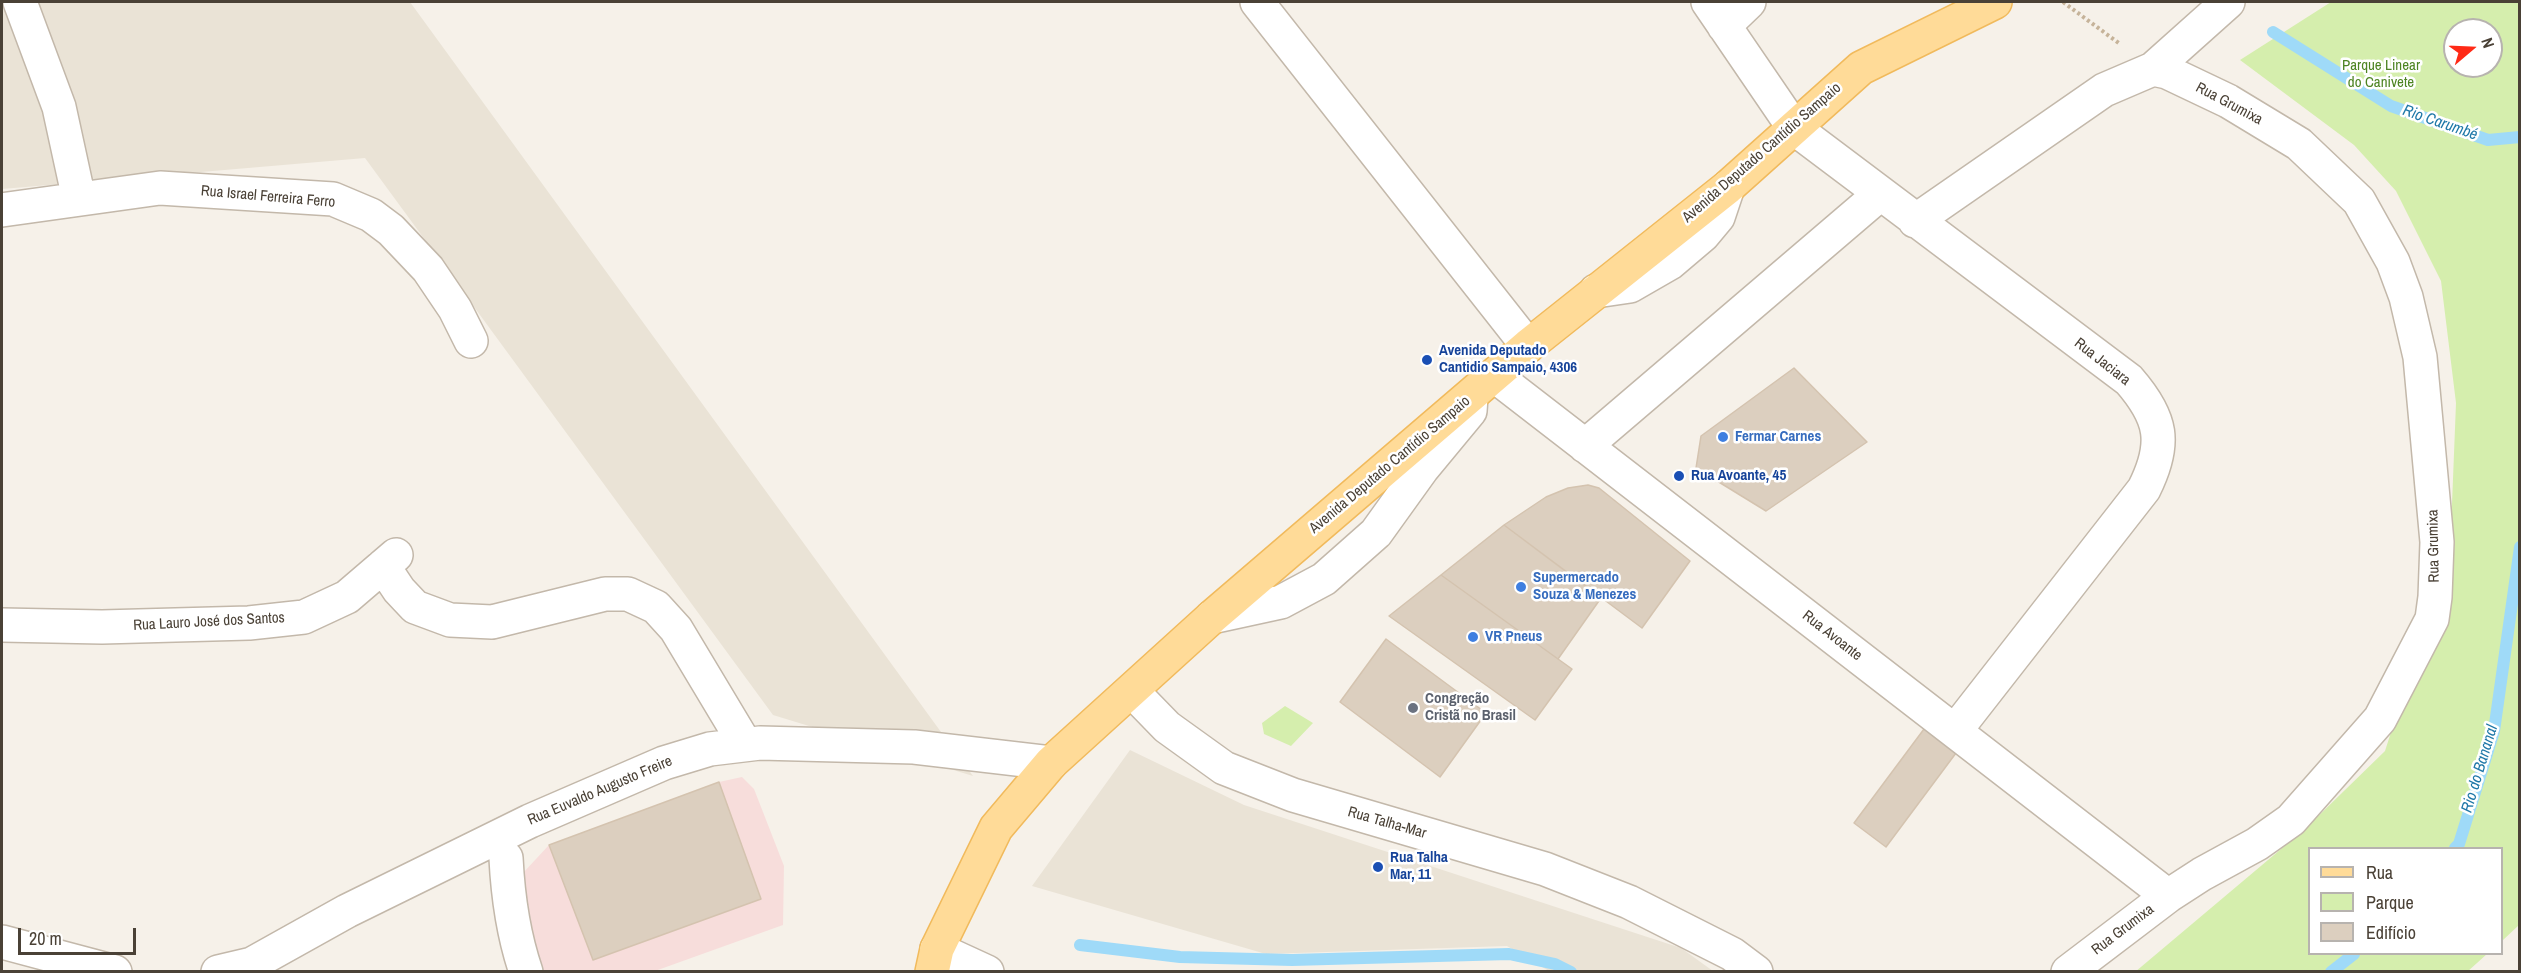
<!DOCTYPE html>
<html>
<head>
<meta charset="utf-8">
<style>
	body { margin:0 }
	#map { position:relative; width:2521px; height:973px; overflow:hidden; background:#f6f1e9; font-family:"Archivo Narrow",sans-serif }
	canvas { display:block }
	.frame { position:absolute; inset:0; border:3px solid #4a4136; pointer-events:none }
	.legend { position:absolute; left:2308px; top:847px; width:195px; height:108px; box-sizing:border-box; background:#fff; border:2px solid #b7b3af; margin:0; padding:8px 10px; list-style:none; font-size:18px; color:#4a4136 }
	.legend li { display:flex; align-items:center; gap:12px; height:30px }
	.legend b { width:30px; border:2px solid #b7b3af }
	.north { position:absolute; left:2443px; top:18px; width:60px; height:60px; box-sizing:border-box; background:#fff; border:2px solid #b7b3af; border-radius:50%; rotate:71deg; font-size:16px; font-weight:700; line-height:24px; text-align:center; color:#4a4136 }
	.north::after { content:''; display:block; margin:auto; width:21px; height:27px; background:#ff2a16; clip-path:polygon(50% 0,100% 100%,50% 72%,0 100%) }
	.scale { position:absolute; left:18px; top:928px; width:118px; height:27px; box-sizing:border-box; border:3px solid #4a4136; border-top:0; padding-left:8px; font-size:18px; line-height:21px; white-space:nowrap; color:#4a4136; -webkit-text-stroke:4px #fff; paint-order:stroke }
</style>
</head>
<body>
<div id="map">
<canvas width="2521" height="973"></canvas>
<div class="frame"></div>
<ul class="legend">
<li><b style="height:8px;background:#ffdb98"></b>Rua</li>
<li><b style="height:16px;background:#d5eead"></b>Parque</li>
<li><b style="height:16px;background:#dccfbf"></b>Edifício</li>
</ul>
<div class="north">N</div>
<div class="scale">20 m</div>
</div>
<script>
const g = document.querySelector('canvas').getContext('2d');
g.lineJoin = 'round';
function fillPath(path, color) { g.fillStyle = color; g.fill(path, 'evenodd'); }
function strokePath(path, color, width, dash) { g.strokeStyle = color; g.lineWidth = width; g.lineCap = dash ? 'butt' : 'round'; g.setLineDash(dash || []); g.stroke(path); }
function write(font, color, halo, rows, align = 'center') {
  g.font = font + ' "Archivo Narrow",sans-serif'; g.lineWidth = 5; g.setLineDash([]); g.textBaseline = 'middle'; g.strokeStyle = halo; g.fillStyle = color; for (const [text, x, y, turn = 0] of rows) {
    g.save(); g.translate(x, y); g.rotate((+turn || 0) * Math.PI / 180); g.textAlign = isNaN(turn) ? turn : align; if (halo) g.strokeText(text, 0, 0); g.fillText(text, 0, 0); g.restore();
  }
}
fillPath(new Path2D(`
	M2,2H410L973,776L773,715L365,158L2,189Z
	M1130,750L1244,805L1681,948L1713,971H1549L1507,946L1266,954L1032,886Z`), '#eae3d6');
fillPath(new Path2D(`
	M742,777L754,789L784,866L783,925L655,971H545L538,966L523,873L549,845L719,782Z`), '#f7dddb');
fillPath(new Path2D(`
	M2331,2H2519V925L2502,941V848H2310V954H2487L2467,972H2135L2306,828L2385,751L2427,620L2452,504L2456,403L2441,281L2396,191L2354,145L2240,60ZM2455,30H2491V66H2455Z
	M1285,706L1313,723L1291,746L1264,734L1262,723Z`), '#d5eead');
strokePath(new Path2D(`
	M2273,32L2391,106L2488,140L2520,137
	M2455,848L2459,844L2494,731L2520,547
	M1080,945L1180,957L1292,960L1509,954L1555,964L1571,972
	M2331,972L2354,954`), '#9fdaf8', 12);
const building = new Path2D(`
	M1794,368L1867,442L1766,511L1696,468L1701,436Z
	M1588,485L1599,488L1690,561L1642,628L1504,525L1546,497L1568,488Z
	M1504,525L1601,598L1558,659L1441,575Z
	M1441,575L1572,669L1535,720L1389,616Z
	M1386,639L1486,713L1440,777L1340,702Z
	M1927,725L1959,749L1886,847L1854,823Z
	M719,782L761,899L593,960L549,845Z`);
fillPath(building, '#dccfbf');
strokePath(building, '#d4c3af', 1.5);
const minor = new Path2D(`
	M20,2L59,107L79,199
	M1257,2L1528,346
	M1708,2L1794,128L2129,380C2162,418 2167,443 2144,489L1955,731
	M1724,26L1749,2
	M2153,69L2228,2
	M2,210L160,188L333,199L371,215L391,230L428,269L455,309L471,341
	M1915,221L2104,90L2153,69L2167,72L2228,101L2299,144L2359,201L2393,262L2406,297L2420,357L2437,542L2435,597L2432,619L2380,719L2291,820L2257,844L2202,874L2168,896L2068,972
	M1596,291L1630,286L1670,263L1703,235L1718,217L1728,187
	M1495,376L2168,896
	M1585,446L1880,194
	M383,566L399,590L415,607L450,620L492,622L605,594H628L656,607L676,629L745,744
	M1212,617L1281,602L1324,579L1376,533L1422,469L1470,411L1471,397
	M2,625L102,627L249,623L304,617L347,597L396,555
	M1132,691L1167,727L1224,768L1293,795L1545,869L1629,902L1732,954L1756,972
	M506,858C508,898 513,934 526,972
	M2,942L115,972
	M937,949L987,972
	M218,972L252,964L347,911L530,821L664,763L710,749L760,743L914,747L1051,763`);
const major = new Path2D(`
	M932,972L937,949L996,828L1051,763L1212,617L1528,346L1728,187L1861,68L1995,2`);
strokePath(minor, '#c3b8aa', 36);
strokePath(major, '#f1ba5c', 36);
strokePath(new Path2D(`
	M2063,2L2120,44`), '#c6b399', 4, [3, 3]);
strokePath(minor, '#fff', 33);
strokePath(major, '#ffdb98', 33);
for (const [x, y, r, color] of [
	[1427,360,6,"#1a4fb4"],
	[1723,437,6,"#3f7fe0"],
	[1679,476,6,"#1a4fb4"],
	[1521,587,6,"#3f7fe0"],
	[1473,637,6,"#3f7fe0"],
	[1413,708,6,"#6b7280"],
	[1378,867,6,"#1a4fb4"]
]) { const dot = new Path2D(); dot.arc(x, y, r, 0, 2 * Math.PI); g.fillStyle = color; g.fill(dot); strokePath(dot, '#fff', 2); }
write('15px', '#4d8422', '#fff', [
	["Parque Linear",2381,66],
	["do Canivete",2381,83]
]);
write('15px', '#4a4136', '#fff', [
	["Rua Grumixa",2229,104,28],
	["Avenida Deputado Cantídio Sampaio",1762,153,-41],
	["Rua Israel Ferreira Ferro",268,197,5],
	["Rua Jaciara",2102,362,38],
	["Avenida Deputado Cantídio Sampaio",1390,465,-40],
	["Rua Grumixa",2434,546,-91],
	["Rua Lauro José dos Santos",209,622,-3],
	["Rua Avoante",1832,636,38],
	["Rua Euvaldo Augusto Freire",600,791,-23],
	["Rua Talha-Mar",1387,823,16],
	["Rua Grumixa",2123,930,-37]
]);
write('bold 15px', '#164399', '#fff', [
	["Avenida Deputado",1439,351],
	["Cantidio Sampaio, 4306",1439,368],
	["Rua Avoante, 45",1691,476],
	["Rua Talha",1390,858],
	["Mar, 11",1390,875]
], 'left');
write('bold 15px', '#366cbe', '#fff', [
	["Fermar Carnes",1735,437],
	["Supermercado",1533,578],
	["Souza & Menezes",1533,595],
	["VR Pneus",1485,637]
], 'left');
write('bold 15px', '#5b616d', '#fff', [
	["Congreção",1425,699],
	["Cristã no Brasil",1425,716]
], 'left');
write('italic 16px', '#1f78a8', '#fff', [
	["Rio Carumbé",2440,123,19],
	["Rio do Bananal",2480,769,-73]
]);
</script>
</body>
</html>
